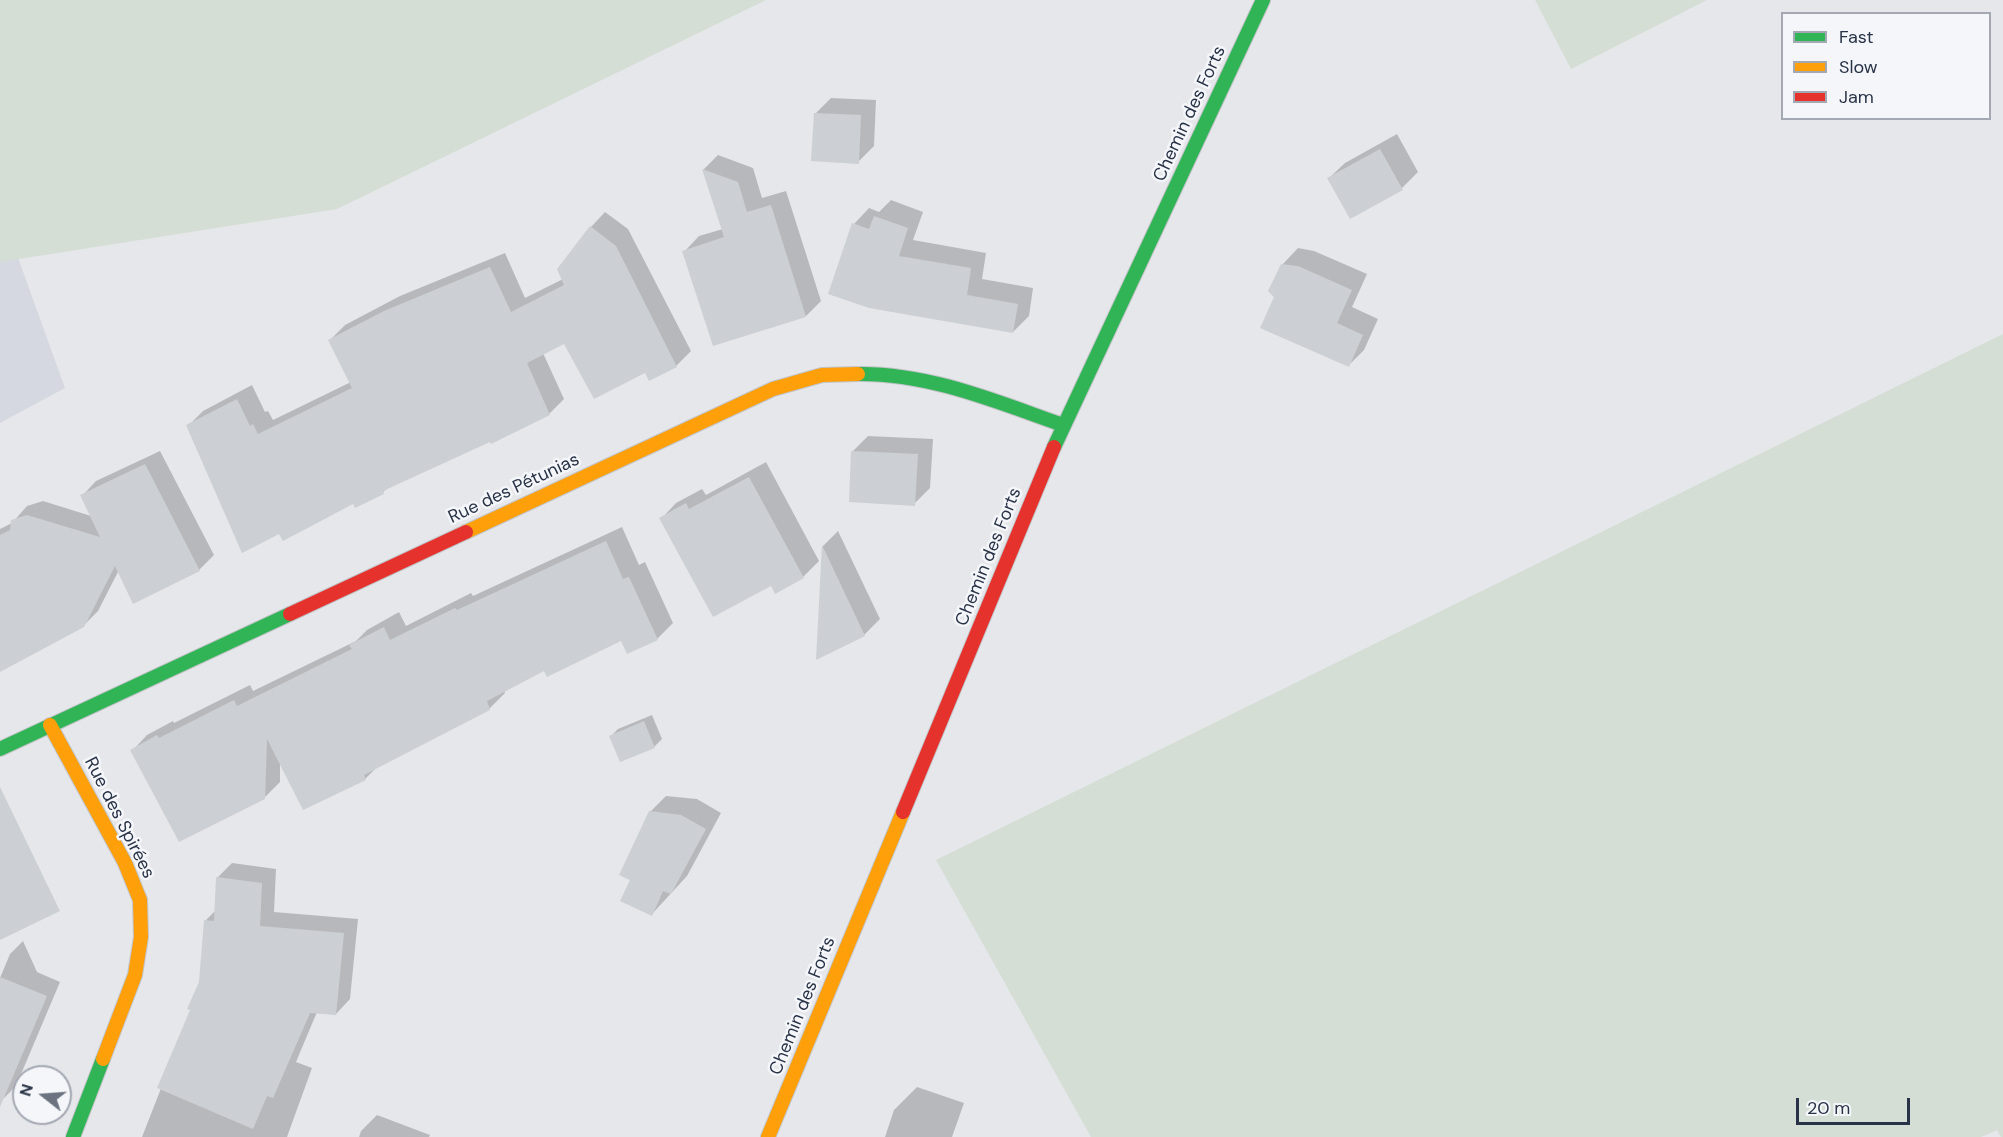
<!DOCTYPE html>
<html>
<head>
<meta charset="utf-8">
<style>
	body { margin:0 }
	#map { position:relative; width:2003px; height:1137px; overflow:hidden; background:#e5e7ea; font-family:"DM Sans",sans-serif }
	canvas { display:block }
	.legend { position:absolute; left:1781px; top:12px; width:210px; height:108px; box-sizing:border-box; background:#f4f6f9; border:2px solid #a3a8b2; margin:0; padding:8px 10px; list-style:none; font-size:18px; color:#293347 }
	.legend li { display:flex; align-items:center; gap:12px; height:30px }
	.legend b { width:30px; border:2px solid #a3a8b2 }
	.north { position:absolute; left:12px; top:1065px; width:60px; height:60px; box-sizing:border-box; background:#f4f6f9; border:2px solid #a3a8b2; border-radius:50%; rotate:287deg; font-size:16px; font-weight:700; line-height:24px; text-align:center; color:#293347 }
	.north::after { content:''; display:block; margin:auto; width:21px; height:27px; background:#6b7280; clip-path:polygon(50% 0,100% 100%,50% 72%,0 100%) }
	.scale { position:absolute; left:1796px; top:1098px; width:114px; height:27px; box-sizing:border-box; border:3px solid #293347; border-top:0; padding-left:8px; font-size:18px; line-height:21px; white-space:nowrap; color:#293347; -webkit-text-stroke:4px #f4f6f9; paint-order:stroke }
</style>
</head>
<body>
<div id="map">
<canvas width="2003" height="1137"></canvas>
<ul class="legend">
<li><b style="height:8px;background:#30b455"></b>Fast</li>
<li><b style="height:8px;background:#ff9f0a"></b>Slow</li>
<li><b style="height:8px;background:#e5322d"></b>Jam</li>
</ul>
<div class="north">N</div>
<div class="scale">20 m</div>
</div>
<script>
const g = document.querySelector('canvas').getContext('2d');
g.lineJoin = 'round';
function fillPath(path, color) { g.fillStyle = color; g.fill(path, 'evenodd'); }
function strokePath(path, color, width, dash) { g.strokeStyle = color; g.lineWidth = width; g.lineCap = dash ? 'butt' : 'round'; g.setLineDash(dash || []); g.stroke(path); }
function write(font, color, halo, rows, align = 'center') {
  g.font = font + ' "DM Sans",sans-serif'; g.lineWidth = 5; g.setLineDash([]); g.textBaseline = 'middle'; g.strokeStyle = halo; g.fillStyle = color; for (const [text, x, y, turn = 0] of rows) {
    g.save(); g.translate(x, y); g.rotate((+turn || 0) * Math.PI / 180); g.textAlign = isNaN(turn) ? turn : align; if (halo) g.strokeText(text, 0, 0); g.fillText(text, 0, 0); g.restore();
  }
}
fillPath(new Path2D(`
	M0,208L65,388L0,423Z`), '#d5d8e0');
fillPath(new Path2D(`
	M0,0H766L337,209L0,262Z
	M1535,0H1707L1571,69Z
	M2003,334V1137H2001L1997,1130L1981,1137H1091L936,860Z`), '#d5ded5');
fillPath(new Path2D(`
	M831,98L876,100L874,146L858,162L815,114Z
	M1397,134L1418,172L1402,188L1351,217L1329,178L1345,163Z
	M718,155L753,168L762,198L786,191L821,301L806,316L684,252L699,236L723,229L703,170Z
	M891,200L923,212L913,240L986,253L982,279L1033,288L1029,316L1013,332L869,307L854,224L869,208L879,212Z
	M605,212L628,229L691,351L676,366L645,371L565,342L543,353L564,399L549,414L389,487L383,492L355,506L353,502L188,426L203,411L252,385L265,412L268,411L273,420L351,382L330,340L345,325L400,296L505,253L525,298L563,279L591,227Z
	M1298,248L1314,251L1367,274L1352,307L1378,319L1364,350L1348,366L1276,297L1282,265Z
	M868,436L933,439L930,488L914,504L852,452Z
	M160,451L214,555L199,570H119L98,611L83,626L0,670V529L12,523L27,506L43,501L91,516L82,496L96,481Z
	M766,462L819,561L803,577L771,584L661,519L676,503L702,489L706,495Z
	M622,527L639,565L645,562L673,623L657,639H622L545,669L504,690L505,693L489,709L378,766L365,779L280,762V782L264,798L132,751L147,735L173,721L174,723L250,685L253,691L356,641L367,630L399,612L406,626L471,593L473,596Z
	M838,531L880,619L864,635L817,658L823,546Z
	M652,715L662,739L654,747L611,736L618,729Z
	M666,796L697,799L721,813L687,876L652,914L650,812Z
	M232,863L276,869L274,912L358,919L350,999L336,1014L317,1012L296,1062L312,1068L287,1137H142L192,1009L200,982L205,921L216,910L217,878Z
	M23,941L37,972L60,982L16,1086L2,1100L0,1099V978L10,954Z
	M917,1087L964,1103L952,1137H885L894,1110Z
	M377,1115L430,1135L429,1137H359L361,1131Z`), '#0003');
fillPath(new Path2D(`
	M814,113L861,115L859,164L811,161Z
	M1380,149L1403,190L1350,219L1327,178Z
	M702,169L738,182L747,212L771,205L806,317L713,346L682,251L724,237Z
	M874,216L908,228L899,256L971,268L967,295L1018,304L1013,333L869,308L828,294L852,223L869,229Z
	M590,226L616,246L677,367L649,381L645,373L594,399L564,344L527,363L550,415L491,444L490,442L383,491L384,494L355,508L353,504L283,541L279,534L242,553L186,425L237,399L250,426L253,424L258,434L352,388L328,340L384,311L490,267L511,312L564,285L557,269Z
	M1281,264L1298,266L1352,290L1337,323L1363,335L1349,367L1260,328L1274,297L1268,291Z
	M851,451L918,454L915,506L849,502Z
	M145,464L200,571L133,604L115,566L84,627L0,672V535L10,530L11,520L27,515L100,537L80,495Z
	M749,477L804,578L775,594L771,586L713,617L659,518L686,503L689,509Z
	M606,541L623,579L629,577L658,640L627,654L621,641L547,677L544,671L487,701L490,710L364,775L366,780L303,810L267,739L265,799L179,842L130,750L157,735L159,738L234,700L237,706L352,649L349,645L384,627L390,640L455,608L457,610Z
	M822,545L865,636L816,660Z
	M644,721L655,748L620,762L609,736Z
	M0,787L60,911L0,940Z
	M649,811L681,815L706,829L671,894L663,891L652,916L620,901L630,880L619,875Z
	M216,877L262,883L260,926L344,933L336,1015L310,1013L273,1098L267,1096L253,1129L157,1088L190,1010L187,1009L199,982L204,920L214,921Z
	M0,977L47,996L0,1107Z`), '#cccfd3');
const fast = new Path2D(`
	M858,374C929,373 997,402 1063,425
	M1054,447L1263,0
	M0,749L290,614
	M73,1137L103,1059`);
const slow = new Path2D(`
	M466,532L773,389L822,375L858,374
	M50,725L125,863L140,900L141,937L135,975L103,1059
	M768,1137L903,812`);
const jam = new Path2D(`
	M290,614L466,532
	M903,812L1054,447`);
strokePath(fast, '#c2c4c8', 16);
strokePath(slow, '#c2c4c8', 16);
strokePath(jam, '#c2c4c8', 16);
strokePath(fast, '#30b455', 14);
strokePath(slow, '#ff9f0a', 14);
strokePath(jam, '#e5322d', 14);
write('18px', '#293347', '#f4f6f9', [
	["Chemin des Forts",1190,114,-65],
	["Rue des Pétunias",514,489,-25],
	["Chemin des Forts",989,557,-68],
	["Rue des Spirées",119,818,63],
	["Chemin des Forts",803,1006,-68]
]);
</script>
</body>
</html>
